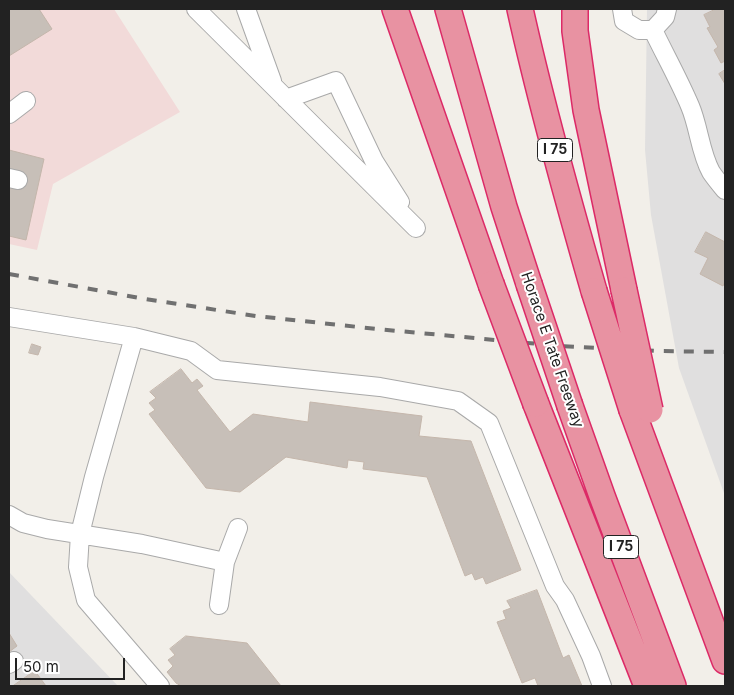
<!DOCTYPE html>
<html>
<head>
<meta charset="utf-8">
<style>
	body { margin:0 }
	#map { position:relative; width:734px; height:695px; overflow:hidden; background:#f2efe9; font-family:Inter,sans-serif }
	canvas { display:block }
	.frame { position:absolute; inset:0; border:10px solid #222; pointer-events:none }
	.scale { position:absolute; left:15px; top:658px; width:110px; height:22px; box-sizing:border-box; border:2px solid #222; border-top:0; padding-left:6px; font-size:15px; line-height:18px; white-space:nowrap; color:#222; -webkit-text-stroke:4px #fff; paint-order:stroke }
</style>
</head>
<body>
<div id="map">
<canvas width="734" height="695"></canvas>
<div class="frame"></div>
<div class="scale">50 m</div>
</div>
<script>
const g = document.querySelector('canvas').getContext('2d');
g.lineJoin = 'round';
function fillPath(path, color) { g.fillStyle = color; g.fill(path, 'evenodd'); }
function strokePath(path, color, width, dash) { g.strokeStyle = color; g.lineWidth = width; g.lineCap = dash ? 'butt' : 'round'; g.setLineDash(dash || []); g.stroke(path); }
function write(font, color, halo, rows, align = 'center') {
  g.font = font + ' Inter,sans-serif'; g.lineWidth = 4; g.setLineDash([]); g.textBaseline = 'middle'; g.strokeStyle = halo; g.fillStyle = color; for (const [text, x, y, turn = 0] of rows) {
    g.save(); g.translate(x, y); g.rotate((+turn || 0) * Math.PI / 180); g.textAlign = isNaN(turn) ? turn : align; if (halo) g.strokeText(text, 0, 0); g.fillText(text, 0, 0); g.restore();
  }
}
fillPath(new Path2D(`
	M647,9H725V496L679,368L651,215L645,150Z
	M9,572L118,686H9Z`), '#e0dfdf');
fillPath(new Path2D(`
	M9,9H114L180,112L53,184L37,250L9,244Z`), '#f2dad9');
const building = new Path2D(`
	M9,9H39L52,29L9,56Z
	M716,9H725V61L721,63L714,50L718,47L707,28L710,27L704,15Z
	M725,70V84L719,74Z
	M9,150L44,159L26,240L9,236Z
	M706,232L725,242V281L723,286L700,274L708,258L695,252Z
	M32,344L41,347L38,355L29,353Z
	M181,369L192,383L197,379L203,386L197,390L230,432L253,414L308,422L310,402L422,416L419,436L471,441L521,570L486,584L483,577L475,580L472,573L465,576L427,477L363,469L364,462L348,460L347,468L286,457L240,492L206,488L149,414L155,410L149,403L156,398L150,392Z
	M537,590L563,658L569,655L582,686H538L535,678L522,683L497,622L506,619L503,611L511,608L507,601Z
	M9,633L17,646L9,652Z
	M186,636L247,643L281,686H212L211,685L210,686H181L176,683L167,672L173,666L168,660L175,655L170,649Z
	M35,671L46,686H13Z`);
fillPath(building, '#c7bfb8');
strokePath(building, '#c4b6ab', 1);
const minor = new Path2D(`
	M196,9L416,228
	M246,9L272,81
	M622,9L624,21L639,30H653L665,17L667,9
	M653,30C665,55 679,80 690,106C699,127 700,152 711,172C715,178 720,184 725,190
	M286,99L336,81L374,161L400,202
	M9,114L26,101
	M9,178L18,180
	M9,317L134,337
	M9,515L23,523L47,529L142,544L225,562
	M219,605L225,562L238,528
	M9,664L14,661
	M160,686L86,600L78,567L80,534L94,477L134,337L191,351L217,370L380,387L458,401L489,423L555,586L565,600L591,656L602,686`);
const highway = new Path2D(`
	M395,9L491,284
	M448,9L504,207L529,284
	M520,9C541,104 567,197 594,291
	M575,9V31L586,110L624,290
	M536,404L647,686
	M570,406L602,496L673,686
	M632,410L725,661`);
strokePath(minor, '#a9a9a9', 20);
strokePath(highway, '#dc2a67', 28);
strokePath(minor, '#fff', 18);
strokePath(highway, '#e892a2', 25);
strokePath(new Path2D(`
	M9,274L145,299L256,316L377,329L560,346L657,351L725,352`), '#707070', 4, [10, 10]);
const highwayBridge = new Path2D(`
	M491,284L536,404
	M529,284L570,406
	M624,290L650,410
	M594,291L632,410`);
strokePath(highwayBridge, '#dc2a67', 28, []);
strokePath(highwayBridge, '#e892a2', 25);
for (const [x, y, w] of [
	[555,150,35],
	[621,547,35]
]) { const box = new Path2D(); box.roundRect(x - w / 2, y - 11.5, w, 23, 4); g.fillStyle = '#fff'; g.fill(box); strokePath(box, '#222', 1); }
write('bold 14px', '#222', null, [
	["I 75",555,150],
	["I 75",621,547]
]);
write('15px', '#222', '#fff', [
	["Horace E Tate Freeway",552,350,71]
]);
</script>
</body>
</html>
